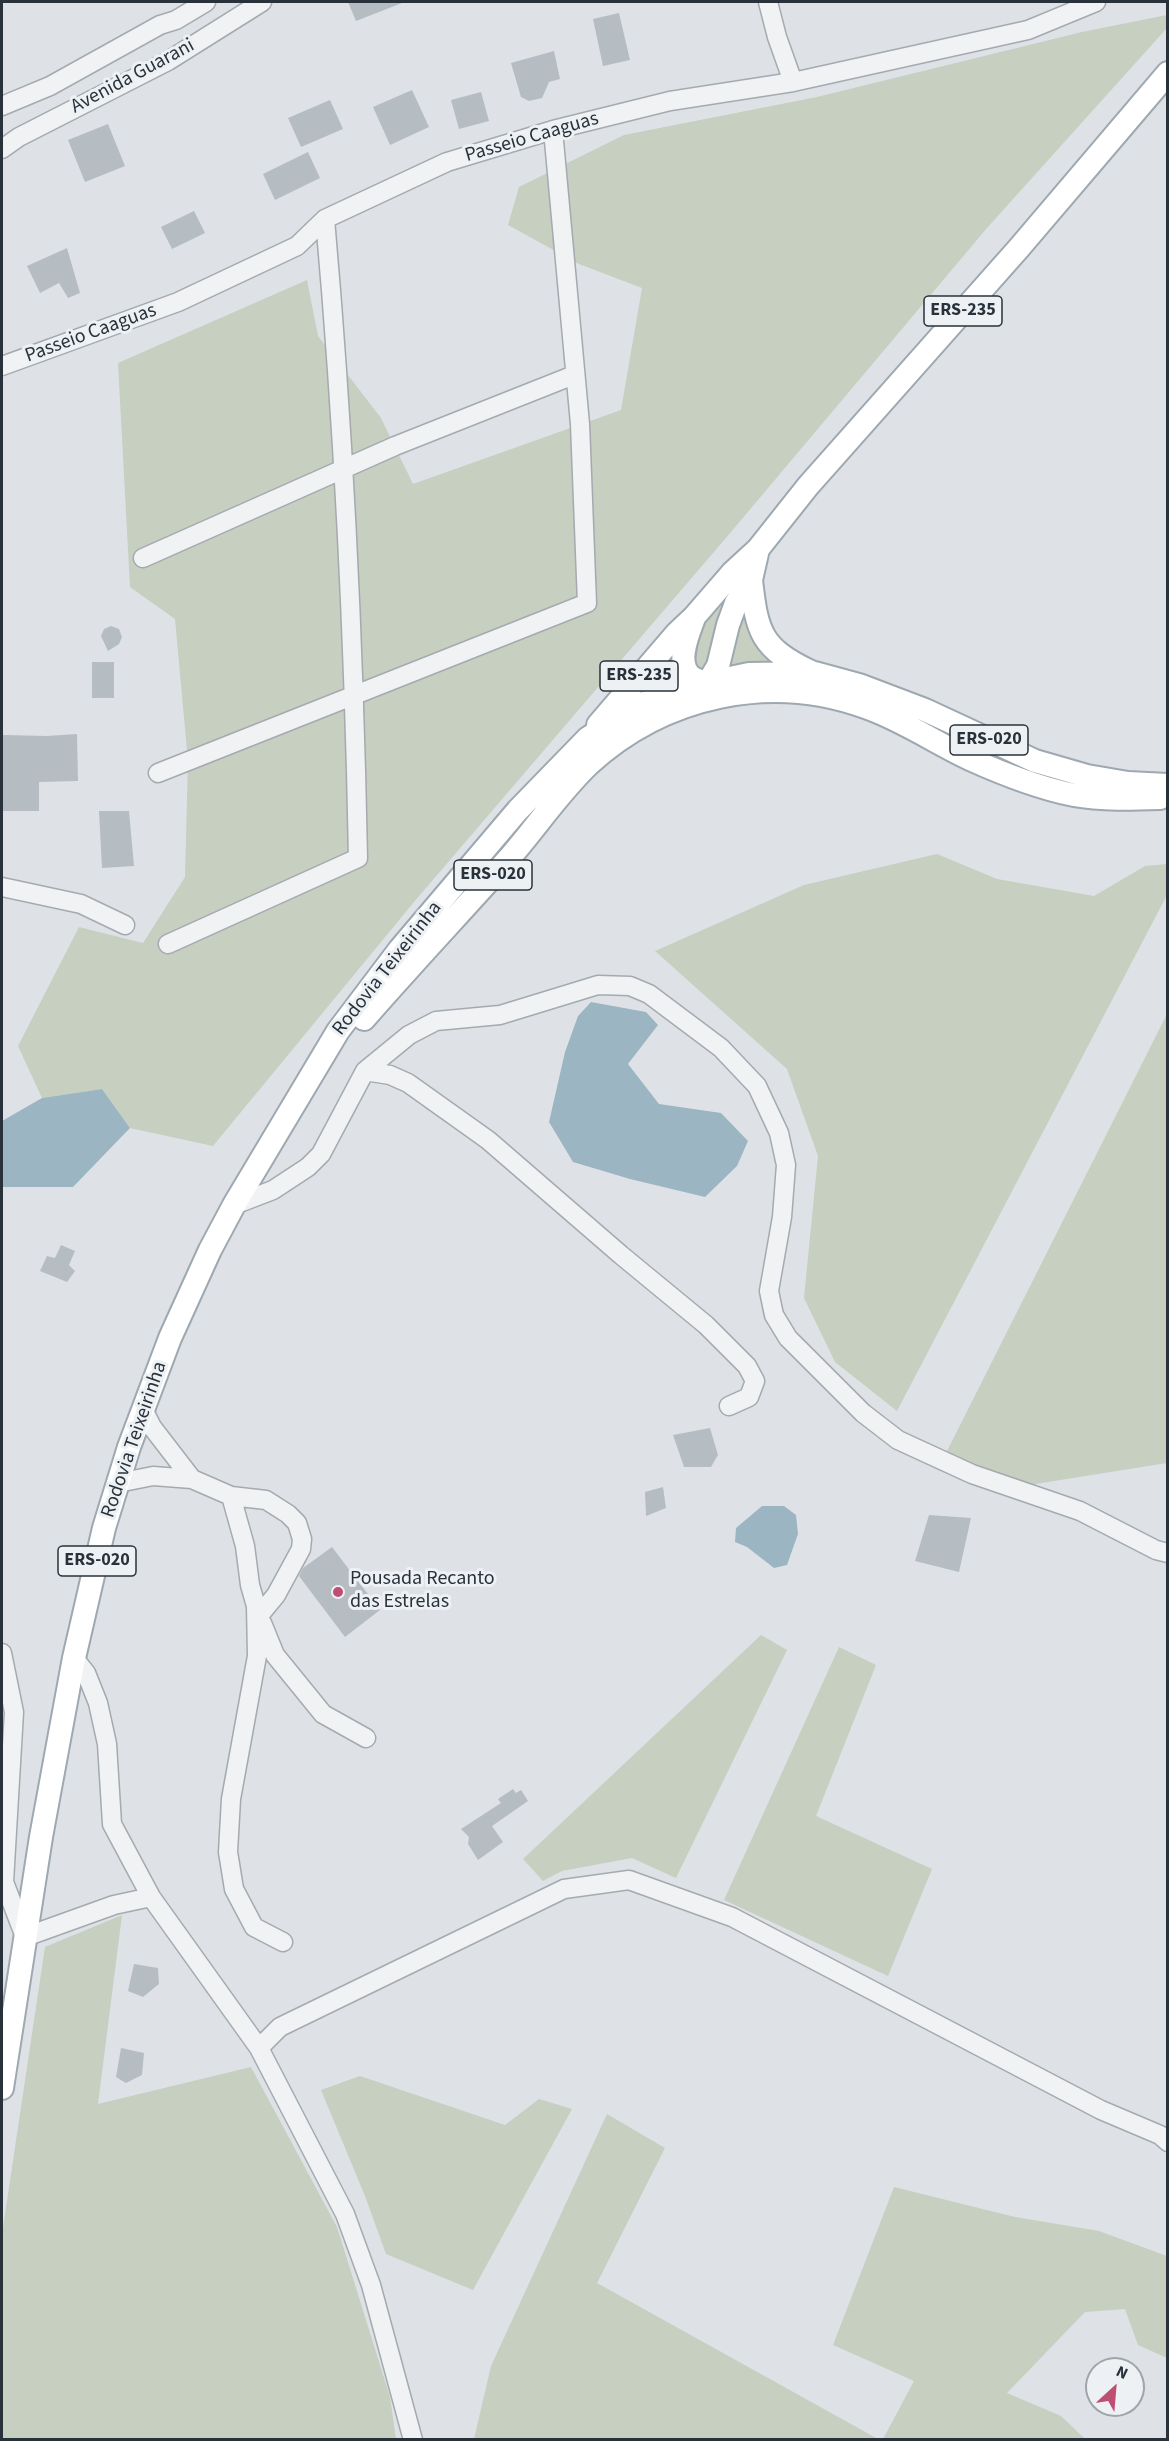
<!DOCTYPE html>
<html>
<head>
<meta charset="utf-8">
<style>
	body { margin:0 }
	#map { position:relative; width:1169px; height:2441px; overflow:hidden; background:#dee2e6; font-family:"Source Sans 3",sans-serif }
	canvas { display:block }
	.frame { position:absolute; inset:0; border:3px solid #29323b; pointer-events:none }
	.north { position:absolute; left:1085px; top:2357px; width:60px; height:60px; box-sizing:border-box; background:#edf1f4; border:2px solid #9fa5aa; border-radius:50%; rotate:26deg; font-size:16px; font-weight:700; line-height:24px; text-align:center; color:#29323b }
	.north::after { content:''; display:block; margin:auto; width:21px; height:27px; background:#bf4e73; clip-path:polygon(50% 0,100% 100%,50% 72%,0 100%) }
</style>
</head>
<body>
<div id="map">
<canvas width="1169" height="2441"></canvas>
<div class="frame"></div>
<div class="north">N</div>
</div>
<script>
const g = document.querySelector('canvas').getContext('2d');
g.lineJoin = 'round';
function fillPath(path, color) { g.fillStyle = color; g.fill(path, 'evenodd'); }
function strokePath(path, color, width, dash) { g.strokeStyle = color; g.lineWidth = width; g.lineCap = dash ? 'butt' : 'round'; g.setLineDash(dash || []); g.stroke(path); }
function write(font, color, halo, rows, align = 'center') {
  g.font = font + ' "Source Sans 3",sans-serif'; g.lineWidth = 6; g.setLineDash([]); g.textBaseline = 'middle'; g.strokeStyle = halo; g.fillStyle = color; for (const [text, x, y, turn = 0] of rows) {
    g.save(); g.translate(x, y); g.rotate((+turn || 0) * Math.PI / 180); g.textAlign = isNaN(turn) ? turn : align; if (halo) g.strokeText(text, 0, 0); g.fillText(text, 0, 0); g.restore();
  }
}
fillPath(new Path2D(`
	M1167,15V28L987,228L731,532L414,902L213,1146L130,1128L102,1089L42,1098L18,1046L79,927L143,943L185,877L188,761L175,619L130,587L118,363L307,280L318,336L381,418L413,484L621,410L642,288L579,264L508,225L519,187L624,135L817,97L1082,32Z
	M720,607L724,610L705,674L692,666C693,638 694,623 720,607Z
	M744,613L747,616L776,663L728,668L741,614Z
	M672,649L681,681L632,703Z
	M910,715L1110,792L1011,769Z
	M937,854L997,879L1094,896L1145,866L1167,864V895L897,1411L835,1362L804,1298L818,1156L787,1069L655,951L804,885Z
	M1167,1014V1463L1029,1485L945,1455Z
	M761,1635L787,1650L676,1878L632,1858L562,1871L543,1881L523,1859Z
	M839,1647L876,1665L816,1816L932,1869L888,1976L724,1900Z
	M122,1915L98,2104L251,2067L337,2227L390,2397L396,2439H2V2234L45,1947Z
	M360,2076L505,2125L539,2099L572,2109L473,2290L386,2254L365,2196L321,2090Z
	M607,2114L665,2148L597,2283L878,2439H474L491,2366Z
	M894,2187L1015,2217L1099,2231L1167,2256V2358L1138,2345L1125,2309L1085,2312L1007,2393L1061,2416L1085,2439H883L914,2381L833,2345Z`), '#c6cfc0');
fillPath(new Path2D(`
	M591,1002L646,1012L658,1025L628,1064L659,1104L721,1113L748,1141L737,1166L705,1197L630,1179L573,1162L549,1122L565,1052L578,1016Z
	M102,1089L130,1128L73,1187H2V1121L42,1098Z
	M762,1506H784L796,1515L798,1534L787,1565L774,1568L747,1547L735,1542L736,1528Z`), '#9cb5c2');
fillPath(new Path2D(`
	M348,2H402V3L356,21Z
	M619,13L630,60L603,66L593,19Z
	M554,51L560,79L549,82L542,98L529,101L521,97L511,63Z
	M412,90L429,127L390,145L373,107Z
	M481,92L489,121L459,129L451,100Z
	M330,100L343,129L301,147L288,118Z
	M108,124L125,166L85,182L68,140Z
	M308,152L320,178L275,200L263,174Z
	M194,211L205,233L172,249L161,227Z
	M67,248L80,293L68,298L59,283L40,293L27,266Z
	M111,626L119,629L122,637L119,644L108,651L101,636L104,629Z
	M92,662H114V698H92Z
	M77,734L78,781L39,782V811H2L3,735L47,736Z
	M99,811H129L134,866L102,868Z
	M61,1245L75,1251L69,1265L75,1271L67,1282L40,1271L47,1256L55,1258Z
	M710,1428L718,1455L711,1467H684L673,1435Z
	M663,1487L666,1508L646,1516L645,1492Z
	M929,1515L971,1518L959,1572L915,1561Z
	M332,1547L380,1610L345,1637L299,1576L303,1568Z
	M513,1789L516,1793L521,1790L528,1801L492,1826L503,1842L478,1860L468,1844L469,1837L461,1829L501,1803L498,1799Z
	M134,1964L158,1968L159,1984L143,1997L128,1991Z
	M121,2048L144,2053L142,2075L126,2083L116,2077Z`), '#b5bcc2');
const minor = new Path2D(`
	M768,2L777,37L793,82
	M2,106L50,86L160,25L176,20L206,2
	M2,149L19,137L168,61L262,2
	M2,366L178,302L297,246L325,219L447,162L553,130L670,101L793,82L1028,30L1096,2
	M143,558L395,446L574,375
	M158,773L587,603L580,424L553,130
	M2,887L81,904L125,925
	M168,944L358,858C354,645 344,432 325,219
	M365,1071L390,1075L408,1083L488,1140L621,1255L706,1325L747,1366L755,1381L749,1397L729,1406
	M234,1205L273,1190L308,1167L321,1154L365,1071L409,1035L436,1021L500,1015L598,985L630,986L649,994L721,1048L757,1086L779,1133L786,1165L782,1217L769,1291L774,1315L788,1338L863,1413L898,1440L972,1474L1080,1511L1156,1550L1168,1553
	M143,1409L152,1427L192,1479
	M118,1483L153,1476L192,1479L231,1496L245,1546L250,1585L256,1606L257,1656L231,1799L228,1852L234,1889L254,1927L283,1942
	M231,1496L266,1500L288,1514L297,1523L302,1539L301,1549L276,1595L257,1618L262,1623L275,1655L323,1714L366,1738
	M2,1653L14,1712L4,1882L25,1937L114,1905L151,1897
	M74,1658L86,1673L98,1703L107,1744L112,1824L151,1897L259,2048L345,2214L371,2285L413,2440
	M259,2048L280,2027L564,1889L629,1880L732,1917L1101,2110L1160,2135L1168,2142`);
const major = new Path2D(`
	M751,580C757,633 761,648 811,672
	M694,618C688,634 674,666 693,678C698,681 706,683 712,685
	M703,691L718,666L728,625L736,603L751,580L758,549
	M598,725L677,633L694,617L733,572L758,549L808,486L1019,248L1168,73
	M364,1019C412,964 462,911 511,856C537,826 559,793 588,765C664,695 771,672 868,708C904,721 936,743 970,759C1003,774 1039,788 1074,795C1102,800 1132,799 1160,798
	M2,2088L41,1837L74,1658L104,1528L129,1447L170,1338L210,1250L234,1205L338,1031L400,949L518,810L588,738L642,704L683,688L749,674L815,673L859,685L925,710L1035,761L1087,776L1128,783L1168,785`);
strokePath(minor, '#a4aaaf', 21);
strokePath(major, '#9ea8b0', 26);
strokePath(minor, '#f0f2f4', 18);
strokePath(major, '#fff', 22);
for (const [x, y, r, color] of [
	[338,1592,6,"#bf4e73"]
]) { const dot = new Path2D(); dot.arc(x, y, r, 0, 2 * Math.PI); g.fillStyle = color; g.fill(dot); strokePath(dot, '#edf1f4', 2); }
for (const [x, y, w] of [
	[963,311,78],
	[639,676,78],
	[989,740,78],
	[493,875,78],
	[97,1561,78]
]) { const box = new Path2D(); box.roundRect(x - w / 2, y - 15, w, 30, 4.5); g.fillStyle = '#edf1f4'; g.fill(box); strokePath(box, '#29323b', 1.5); }
write('bold 18px', '#29323b', null, [
	["ERS-235",963,311],
	["ERS-235",639,676],
	["ERS-020",989,740],
	["ERS-020",493,875],
	["ERS-020",97,1561]
]);
write('20px', '#29323b', '#edf1f4', [
	["Avenida Guarani",133,77,-28],
	["Passeio Caaguas",532,138,-16],
	["Passeio Caaguas",91,334,-20],
	["Rodovia Teixeirinha",388,969,-52],
	["Rodovia Teixeirinha",135,1440,-71]
]);
write('20px', '#29323b', '#edf1f4', [
	["Pousada Recanto",350,1580],
	["das Estrelas",350,1603]
], 'left');
</script>
</body>
</html>
